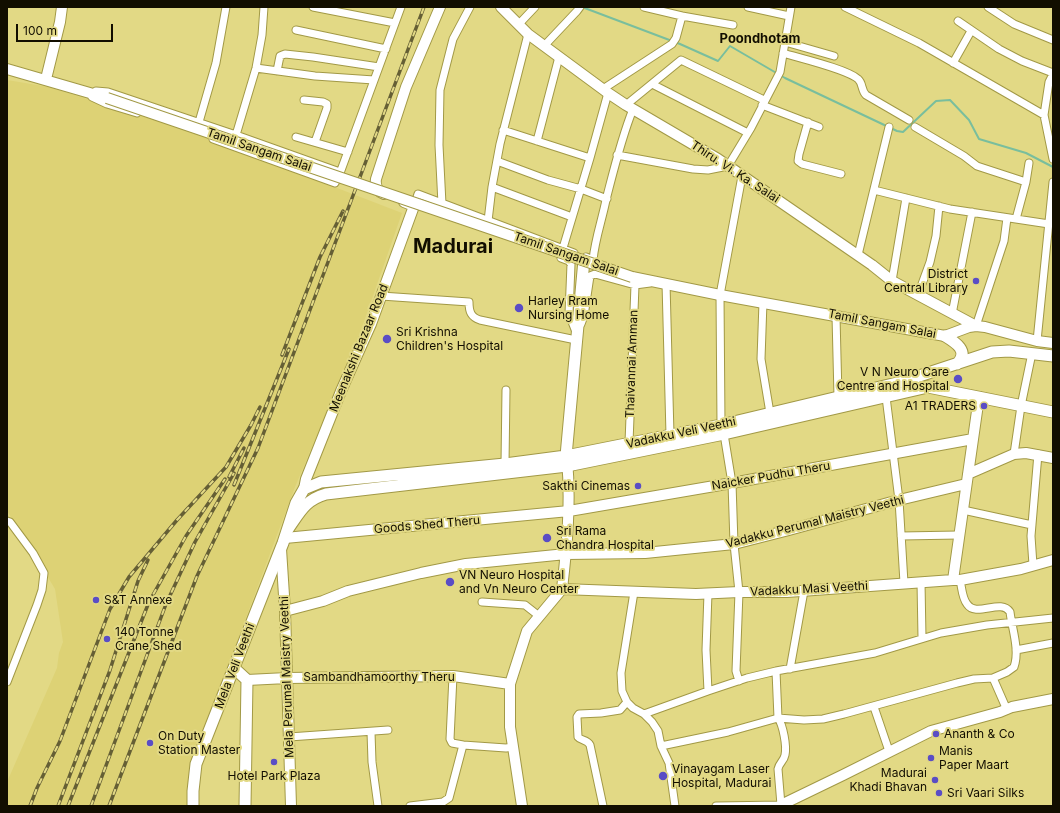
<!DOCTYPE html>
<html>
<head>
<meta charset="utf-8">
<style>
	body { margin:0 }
	#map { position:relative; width:1060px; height:813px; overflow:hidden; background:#e2d985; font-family:Inter,sans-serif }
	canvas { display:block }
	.frame { position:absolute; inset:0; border:8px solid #120e00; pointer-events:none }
	.scale { position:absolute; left:16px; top:24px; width:97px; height:18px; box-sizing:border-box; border:2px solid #120e00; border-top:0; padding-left:5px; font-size:12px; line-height:14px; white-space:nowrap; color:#120e00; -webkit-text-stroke:3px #e2d985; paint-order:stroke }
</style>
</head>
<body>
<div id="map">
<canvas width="1060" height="813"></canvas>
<div class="frame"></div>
<div class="scale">100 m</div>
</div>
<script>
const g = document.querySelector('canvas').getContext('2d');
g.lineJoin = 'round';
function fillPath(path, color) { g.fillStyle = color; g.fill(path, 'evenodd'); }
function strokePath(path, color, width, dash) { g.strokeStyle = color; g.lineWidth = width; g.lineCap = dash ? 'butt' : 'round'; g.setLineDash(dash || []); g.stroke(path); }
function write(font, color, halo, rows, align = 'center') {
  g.font = font + ' Inter,sans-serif'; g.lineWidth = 4; g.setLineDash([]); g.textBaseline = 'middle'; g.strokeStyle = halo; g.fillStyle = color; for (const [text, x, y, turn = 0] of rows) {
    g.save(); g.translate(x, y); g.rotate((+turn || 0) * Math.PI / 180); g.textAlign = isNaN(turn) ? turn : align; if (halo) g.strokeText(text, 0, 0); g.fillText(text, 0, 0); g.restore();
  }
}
fillPath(new Path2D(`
	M7,80L49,87L189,131L402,213L359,336L295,487L238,639L195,767L191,806H7V782L57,668L59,653L63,642L55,589L22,534L7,511Z`), '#ddd275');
strokePath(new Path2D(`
	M582,7L680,44L718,61L730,46L785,78L897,131L903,132L936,101L950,100L969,120L979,139L1026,153L1053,167`), '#79be9d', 2);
const street = new Path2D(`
	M313,7L395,23
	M644,7L682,16L733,25
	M748,7L789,16
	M845,7L919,43L1044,115
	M988,7L1014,24L1053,40
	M958,21L999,49L1022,61L1053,73
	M518,25L535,7
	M296,30L386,49
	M785,42L834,56
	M544,46L577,11L580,7
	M783,53C799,58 847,69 858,79C863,83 861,90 866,95L909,120
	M953,63L971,31
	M256,68L315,76L374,80
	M277,71L280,56L285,54L313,57L379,67
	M1053,74L1049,82L1044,115L1053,159
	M652,84L748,133
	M603,89L672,44L676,38L682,16
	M96,91L108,92L236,135L337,171
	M92,97L107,104L137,113
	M304,100L323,102L327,104V108L315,142
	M626,105L681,60L764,100
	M762,105L819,127
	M199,122L216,63L226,7
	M808,122L799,154L798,161L802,164L841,174
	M915,127L964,156L977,166L1026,182
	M503,130L590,158
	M236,135L256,68L262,35L264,7
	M296,137L348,152
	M213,139L335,183L340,173L401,7
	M537,141L559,57
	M617,155L693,169L708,170L728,166L751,128L780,72L791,7
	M497,161L548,180L581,189L607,199
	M492,187L572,217
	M874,190L950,209L1049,224
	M442,204L439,145L440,90L453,39L470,7
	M416,206H414L418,194L574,253
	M1016,219L1026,182L1029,163
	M488,221L492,187L500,144L528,34
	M563,248L590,158L608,93
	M858,255L889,127
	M586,257L593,260C595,239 602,220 606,200C614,169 621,139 633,109
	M561,258L569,261L571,264L569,314L576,332
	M892,281L906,198
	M666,283L670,435
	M918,295L930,262L936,236L939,206
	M381,296L469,302C469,312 471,317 480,320L576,340
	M763,302L761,359L770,413
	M952,314L972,212
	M836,316L838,397
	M581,324L584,316L590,276L595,274L635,285L650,283
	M976,326L1004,241L1007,218
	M1037,341L1053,182
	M886,397L899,500L904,583
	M721,425L720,295L742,176
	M724,434L732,483L734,544L739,592L736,671L739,681
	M629,443L635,285
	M1014,454L1021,406L1032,353
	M505,464L506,390
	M963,510L1032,525
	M7,521L10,522L33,553L44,573L42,590L37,605L7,682
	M901,536L959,535
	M1033,565L1031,536L1038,454
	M921,582L922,638
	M634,592L621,673L622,691L627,702L633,708L644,714L652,722L658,731L661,746L669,763L675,806
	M482,602L525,605L539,616
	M1016,650L1053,643
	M790,669L804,591
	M453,676L450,739L452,743L463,745
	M993,678L1007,710
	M708,691L706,650L708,593
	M874,707L889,751
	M644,714L708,691L747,678L776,671L875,653L941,633L987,625L1053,618
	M371,732L372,762L378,806
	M289,737L388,730
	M661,746L728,732L778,718L804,720L823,719L844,714L957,683L974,679L993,678L1007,672L1014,667C1020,650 1012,629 1010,612C1001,598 976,618 967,604C962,598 962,588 960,580
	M410,806L443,802L449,798L463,745L506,748L513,747
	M603,806L590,745C587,739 581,741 578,737L577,717L579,714L601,713L620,710L627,702
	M716,806L781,805L778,769C779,763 784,761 785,755C787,746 783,725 778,718L776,671`);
const secondary = new Path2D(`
	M501,7L528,34L608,93L626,105L718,159L872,265L892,281L976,326
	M7,69L107,98
	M46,79L60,22L62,7
	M384,194C377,191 375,186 376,179L406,87L440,7
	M632,277L720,295L945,336L969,327L976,326L985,327L1037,341L1053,343
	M968,474L1014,454L1026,453L1053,458
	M304,489L306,479L341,391L371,324L414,206L404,202
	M285,538L569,511L732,483L973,439
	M281,549L285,611L291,806
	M953,580L979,397
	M562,589L696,594L739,592H787L953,580H960L1021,569L1053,560
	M562,589C567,546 571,503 567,459
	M285,611L323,601L348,591L421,573L466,564L566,554L645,553L734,544L789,530L899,500L966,484
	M247,680L287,678L453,676L510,684
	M522,806L510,727V684L527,631L562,589
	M781,806V805L843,775L931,731L1000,712L1012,707L1053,699`);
const primary = new Path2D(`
	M945,336C955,342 970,351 957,364
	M566,456L584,260
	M304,489L321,482L505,464L566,456L721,425L901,382L992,352L1009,351L1053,356
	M288,529C300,512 305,500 326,494L567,466L724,434L928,387L1053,412
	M234,668L247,680L245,806
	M193,806V791L196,764L283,543L296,503L304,489`);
strokePath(street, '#a29946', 9);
strokePath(secondary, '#a29946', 12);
strokePath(primary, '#a29946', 13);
strokePath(street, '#fff', 7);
strokePath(secondary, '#fff', 10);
strokePath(primary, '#fff', 11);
const rail = new Path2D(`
	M282,355L320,257L343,211
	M229,477L244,448
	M234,485L289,349
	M30,806L37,788L60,741L110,609L129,577L177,520L226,467L251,425L260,407
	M58,806L110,670L138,581L148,560
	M68,806L149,602L186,536L225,479
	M91,806L166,604L195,542L234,473
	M109,806L197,576L258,448L424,7`);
strokePath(rail, '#655f35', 3.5);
strokePath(rail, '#e2d985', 2, [6]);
const secondaryBridge = new Path2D(`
	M107,98L632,277`);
strokePath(secondaryBridge, '#a29946', 12, []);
strokePath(secondaryBridge, '#fff', 10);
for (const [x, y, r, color] of [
	[976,281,4,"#5a4dc5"],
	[519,308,5,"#5a4dc5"],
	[387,339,5,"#5a4dc5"],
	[958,379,5,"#5a4dc5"],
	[984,406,4,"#5a4dc5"],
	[638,486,4,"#5a4dc5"],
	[547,538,5,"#5a4dc5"],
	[450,582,5,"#5a4dc5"],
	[96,600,4,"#5a4dc5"],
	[107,639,4,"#5a4dc5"],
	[936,734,4,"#5a4dc5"],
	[150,743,4,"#5a4dc5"],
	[931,758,4,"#5a4dc5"],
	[274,762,4,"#5a4dc5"],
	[663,776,5,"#5a4dc5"],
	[935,780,4,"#5a4dc5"],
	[939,793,4,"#5a4dc5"]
]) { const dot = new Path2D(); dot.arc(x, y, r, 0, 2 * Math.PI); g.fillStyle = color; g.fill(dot); strokePath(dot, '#e2d985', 1.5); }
write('12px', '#120e00', '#e2d985', [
	["Tamil Sangam Salai",259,150,19],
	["Thiru. Vi. Ka. Salai",735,172,33],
	["Tamil Sangam Salai",566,254,19],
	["Tamil Sangam Salai",882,324,11],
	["Meenakshi Bazaar Road",359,348,-68],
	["Thaivannai Amman",632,364,-88],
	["Vadakku Veli Veethi",681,433,-12],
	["Naicker Pudhu Theru",771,476,-10],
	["Vadakku Perumal Maistry Veethi",815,522,-14],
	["Goods Shed Theru",427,525,-5],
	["Vadakku Masi Veethi",809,589,-3],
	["Mela Veli Veethi",235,666,-69],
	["Mela Perumal Maistry Veethi",287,677,-92],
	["Sambandhamoorthy Theru",379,677]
]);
write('12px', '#120e00', '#e2d985', [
	["District",968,274,"right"],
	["Central Library",968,288,"right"],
	["Harley Rram",528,301],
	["Nursing Home",528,315],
	["Sri Krishna",396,332],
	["Children's Hospital",396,346],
	["V N Neuro Care",949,372,"right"],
	["Centre and Hospital",949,386,"right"],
	["A1 TRADERS",976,406,"right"],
	["Sakthi Cinemas",630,486,"right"],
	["Sri Rama",556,531],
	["Chandra Hospital",556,545],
	["VN Neuro Hospital",459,575],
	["and Vn Neuro Center",459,589],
	["S&T Annexe",104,600],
	["140 Tonne",115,632],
	["Crane Shed",115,646],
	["Ananth & Co",944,734],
	["On Duty",158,736],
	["Station Master",158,750],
	["Manis",939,751],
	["Paper Maart",939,765],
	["Vinayagam Laser",672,769],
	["Hospital, Madurai",672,783],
	["Madurai",927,773,"right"],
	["Khadi Bhavan",927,787,"right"],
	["Hotel Park Plaza",274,776,"center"],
	["Sri Vaari Silks",947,793]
], 'left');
write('bold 13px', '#120e00', '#e2d985', [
	["Poondhotam",760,39]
]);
write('bold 20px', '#120e00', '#e2d985', [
	["Madurai",453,247]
]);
</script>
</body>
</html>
